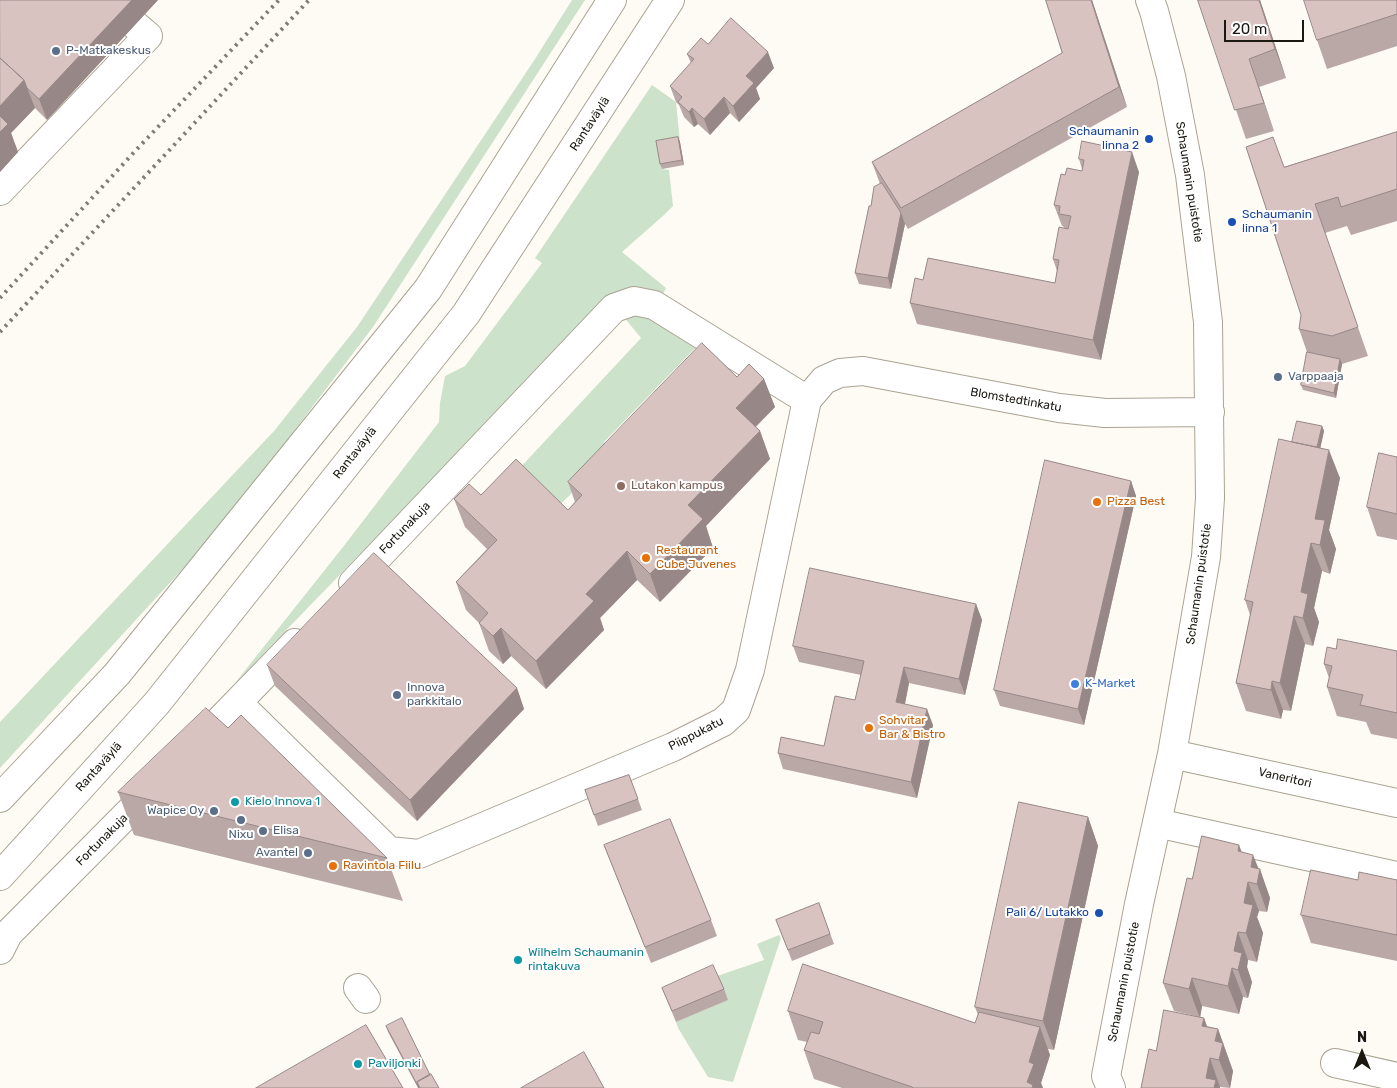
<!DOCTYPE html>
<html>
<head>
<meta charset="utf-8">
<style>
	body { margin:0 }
	#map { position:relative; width:1397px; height:1088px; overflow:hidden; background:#fefbf4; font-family:Rubik,sans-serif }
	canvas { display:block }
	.north { position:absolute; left:1337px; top:1028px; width:50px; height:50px; -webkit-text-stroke:4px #fff; paint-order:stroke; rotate:0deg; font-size:14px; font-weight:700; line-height:20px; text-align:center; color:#1b1812 }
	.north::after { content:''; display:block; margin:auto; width:18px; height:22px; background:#1b1812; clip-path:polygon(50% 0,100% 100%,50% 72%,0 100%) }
	.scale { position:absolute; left:1224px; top:20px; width:80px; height:22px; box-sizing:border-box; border:2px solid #1b1812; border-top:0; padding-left:6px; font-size:15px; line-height:18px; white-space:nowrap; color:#1b1812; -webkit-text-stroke:4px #fff; paint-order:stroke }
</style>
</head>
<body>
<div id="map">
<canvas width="1397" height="1088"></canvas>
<div class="north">N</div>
<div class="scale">20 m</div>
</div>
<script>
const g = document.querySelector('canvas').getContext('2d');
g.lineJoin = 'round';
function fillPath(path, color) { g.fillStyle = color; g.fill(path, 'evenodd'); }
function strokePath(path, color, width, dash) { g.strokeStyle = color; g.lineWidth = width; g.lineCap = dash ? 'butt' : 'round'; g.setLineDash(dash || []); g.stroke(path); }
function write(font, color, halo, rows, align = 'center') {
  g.font = font + ' Rubik,sans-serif'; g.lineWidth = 4; g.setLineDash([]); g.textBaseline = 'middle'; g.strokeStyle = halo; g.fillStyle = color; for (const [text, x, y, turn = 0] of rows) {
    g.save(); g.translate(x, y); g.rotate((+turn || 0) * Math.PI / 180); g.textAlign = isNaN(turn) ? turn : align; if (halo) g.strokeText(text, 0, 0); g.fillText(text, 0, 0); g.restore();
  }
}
fillPath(new Path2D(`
	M572,0H585L373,327L222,526L0,768V722L274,431L357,327L535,59Z
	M652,85L676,102L680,142L658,146L662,169L669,170L673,206L664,215L622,252L666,288L662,296L608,298L235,683L343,547L439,422L440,403L445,376L465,366L542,263L535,258Z
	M640,311L698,345L604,442L613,451L557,508L517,471L641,338L623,316Z
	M779,935L781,938L733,1082L708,1077L678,1028L676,1022L727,1000L717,976L764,960L757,944Z`), '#cde2ca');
const minor = new Path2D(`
	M0,191L148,36L135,25
	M353,583L614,308L634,301L654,305L807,400
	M238,703L389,851L419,854L673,747L723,722L736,710L750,670L807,400L824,380L840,373L863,371L1059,408L1105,413L1210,412
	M195,746L295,643
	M1172,754L1397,803
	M1157,823L1397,876
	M0,950L8,934L152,789
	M358,988L366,999
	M1335,1063L1397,1077
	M1111,1088L1106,1076L1139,904L1172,754L1206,557L1210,498L1208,322L1190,175L1171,76L1154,11L1150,0`);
const highway = new Path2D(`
	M0,798L117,674L428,289L612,0
	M0,876L157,703L466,314L670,0`);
strokePath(minor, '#aaa393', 30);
strokePath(highway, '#aaa393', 30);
strokePath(minor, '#fff', 28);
strokePath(highway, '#fff', 28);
strokePath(new Path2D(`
	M0,298L138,148L279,0
	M0,332L309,0`), '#7f7c76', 4, [2.5, 5]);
fillPath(new Path2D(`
	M0,0H158L47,120L35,108L11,133L18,152L0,172Z
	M1046,0H1092L1127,107L908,229L905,224L891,289L859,284L855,273L871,206L880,184L872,162L1062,53Z
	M1198,0H1260L1286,78L1259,87L1274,131L1246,139Z
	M1397,0V46L1327,69L1317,40Z
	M708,44L774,68L756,88L760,99L739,122L730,113L710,135L698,124L694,127L684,117L679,105L676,102L670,86L691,63L687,54Z
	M1397,132V221L1351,235L1347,226L1325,233L1368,356L1342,364L1336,398L1303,390L1301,385L1307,352L1299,329L1301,315L1284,167Z
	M678,137L680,142L684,165L662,169L660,164Z
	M1079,159L1139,172L1101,360L917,324L910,303L923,280L1055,283L1057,271L1053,259L1064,228L1063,226H1062L1054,205L1065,175L1082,171V169Z
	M737,377L764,379L775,407L756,427L760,431L770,459L706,526L713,548L660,602L637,580L600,618L604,630L546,689L511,656L503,664L489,651L479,623L466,610L456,582L487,549L465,527L454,499L481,495L568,510L575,502L568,482Z
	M1322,426L1324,431L1320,448L1340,478L1329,530L1336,549L1330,574L1322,571L1314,608L1319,622L1313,646L1305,644L1291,711L1283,710L1281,719L1246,711L1236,683L1250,615L1245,600L1292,442Z
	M1397,457V540L1377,536L1367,507Z
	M1131,481L1136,496L1084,725L1000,706L994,690Z
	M976,604L982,620L965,695L909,683L905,704L933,725L917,798L783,769L778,753L824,746L855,700L861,675L799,662L793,646Z
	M1336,649L1397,651V739L1371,734L1366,722L1337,716L1327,687L1329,678L1324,664Z
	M267,665L517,688L524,709L417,821L275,686Z
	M228,728L387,858L403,901L134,835L118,792Z
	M629,775L642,810L598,826L585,790Z
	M1088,817L1098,846L1054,1050L1048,1049L1050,1055L1041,1083L1043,1088H842L814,1079L804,1050L807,1042L798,1040L788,1011L975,1023L978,1015L975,1007Z
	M604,845L711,920L717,936L651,963Z
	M1242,852L1259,869L1270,898L1267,912L1259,911L1257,917L1263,933L1257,962L1248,960L1247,967L1252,982L1248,998L1243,997L1239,1014L1202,1006L1200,1018H1204L1207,1026L1218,1029L1233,1071L1230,1088L1220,1087V1088H1141L1156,1051L1200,1017L1174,1011L1163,983L1192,879Z
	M1358,880H1397V961L1311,943L1301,915Z
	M819,903L834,944L792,961L776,920Z
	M662,988L724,989L728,1000L676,1022Z
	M386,1026L430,1075L439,1088H418L388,1032Z`), '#baa8a6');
fillPath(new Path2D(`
	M132,0H158L47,120L39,99Z
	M1091,0H1092L1127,107L1119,87Z
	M1259,0H1260L1286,78L1275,49Z
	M768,52L774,68L756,88L760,99L739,122L733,106L746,76Z
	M1249,59L1259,87L1274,131L1264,103Z
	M24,80L35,108L11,133L18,152L0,172V106Z
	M724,97L730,113L710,135L704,119Z
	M692,108L698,124L694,127L689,112Z
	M678,137L680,142L684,165L682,160Z
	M1132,152L1139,172L1101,360L1093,340Z
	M901,213L905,224L891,289L888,278Z
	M1340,359L1342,364L1336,398L1334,393Z
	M764,379L775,407L746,436L736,408Z
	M1322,426L1324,431L1315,473L1313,468Z
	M760,431L770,459L706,526L713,548L660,602L650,574L688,505Z
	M1329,450L1340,478L1329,530L1336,549L1330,574L1320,545L1315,519Z
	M1131,481L1136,496L1084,725L1078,709Z
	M1311,543L1322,571L1314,608L1319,622L1313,646L1303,618L1301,592Z
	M627,551L637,580L600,618L604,630L546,689L536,661L586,594Z
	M976,604L982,620L965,695L959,679Z
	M1294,616L1305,644L1291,711L1280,683Z
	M501,628L511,656L503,664L493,636Z
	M904,667L909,683L902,718L896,702Z
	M1272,681L1283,710L1281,719L1271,690Z
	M517,688L524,709L417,821L410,800Z
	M927,709L933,725L917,798L911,782Z
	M1088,817L1098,846L1054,1050L1043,1021Z
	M1239,845L1250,873L1238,851Z
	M1253,855L1260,872V869L1270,898L1267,912L1251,867Z
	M1248,882L1259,911L1257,917L1263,933L1257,962L1246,933L1244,903Z
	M1238,932L1248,960L1247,967L1252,982L1248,998L1238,970L1234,951Z
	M1232,968L1243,997L1239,1014L1228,986Z
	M1192,978L1202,1006L1200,1018L1189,989Z
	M1204,1018L1214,1047L1202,1026Z
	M1040,1027L1050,1055L1041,1083L1043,1088H1029L1027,1082L1029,1062Z
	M1218,1029L1233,1071L1230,1088L1219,1060L1215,1041Z
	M1210,1058L1220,1087V1088H1210L1206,1078Z`), '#978887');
const building = new Path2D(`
	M0,0H132L39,99L27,88L24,80L0,58Z
	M1046,0H1091L1119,87L901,208L872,162L1062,53Z
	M1198,0H1259L1275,49L1249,59L1264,103L1235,110Z
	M1304,0H1397V14L1317,40Z
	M731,18L768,52L746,76L754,83L733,106L724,97L704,119L692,108L689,112L678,102L682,97L670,86L694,59L687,54L701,38L708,44Z
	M0,58L24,80L0,106Z
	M0,116L8,124L0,132Z
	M1397,132V189L1341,207L1338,197L1315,204L1358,327L1332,336L1299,329L1301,315L1246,147L1273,137L1284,167Z
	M678,137L682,160L660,164L656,141Z
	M1082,141L1132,152L1093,340L910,303L915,278L923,280L928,258L1055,283L1059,260L1053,259L1059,227L1068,229L1071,216L1059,214L1060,206L1054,205L1061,174L1065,175L1067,168L1082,171L1084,160L1079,159Z
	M882,183L901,213L888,278L855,273L869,206H871L874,187Z
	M702,343L737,377L749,364L764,379L736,408L760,431L688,505L703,519L650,574L627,551L586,594L594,601L536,661L501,628L493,636L479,623L488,613L456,582L497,540L454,499L469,484L481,495L516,459L568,510L582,495L568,482Z
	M1307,352L1340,359L1334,393L1301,385Z
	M1297,421L1322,426L1317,447L1292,442Z
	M1279,439L1329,450L1315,519L1325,520L1320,545L1311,543L1301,592L1308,594L1303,618L1294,616L1280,683L1272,681L1271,690L1236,683L1253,602L1245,600Z
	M1379,453L1397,457V514L1367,507Z
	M1045,460L1131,481L1078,709L994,690Z
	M374,553L517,688L410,800L267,665Z
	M810,568L976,604L959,679L904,667L896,702L927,709L911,782L778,753L781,737L824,746L835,696L855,700L864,661L793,646Z
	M1338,639L1397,651V713L1360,705L1363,695L1327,687L1332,666L1324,664L1327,647L1336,649Z
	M206,708L228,728L241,715L387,858L118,792Z
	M629,775L638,799L594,815L585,790Z
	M1019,802L1088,817L1043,1021L975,1007Z
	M670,819L711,920L645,947L604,845Z
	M1202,836L1239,845L1238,851L1253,855L1251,867L1260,869L1257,884L1248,882L1244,903L1253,905L1246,933L1238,932L1234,951L1242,953L1238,970L1232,968L1228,986L1192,978L1189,989L1163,983L1187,878L1192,879Z
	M1311,870L1358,880L1359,872L1397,880V935L1301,915Z
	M819,903L830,934L788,950L776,920Z
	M803,964L975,1023L979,1012L1040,1027L1029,1062L1034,1064L1027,1082L1033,1085L1032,1088H913L912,1087L804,1050L811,1032L819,1034L823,1022L788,1011Z
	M713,965L724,989L672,1011L662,988Z
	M1164,1010L1204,1018L1202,1026L1218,1029L1215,1041L1223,1043L1219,1060L1210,1058L1206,1078L1216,1080L1214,1088H1141L1149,1049L1156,1051Z
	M402,1018L430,1075L417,1082L419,1088L386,1026Z
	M366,1025L403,1088H256Z
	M584,1052L604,1088H521Z
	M431,1074L439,1088H420L417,1082Z`);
fillPath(building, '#d8c3c1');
strokePath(building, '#978887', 1);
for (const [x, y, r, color] of [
	[56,51,5,"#5c6f8a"],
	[1149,139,5,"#1a4fb4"],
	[1232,222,5,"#1a4fb4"],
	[1278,377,5,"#5c6f8a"],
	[621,486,5,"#8d6e63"],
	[1097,502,5,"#e8710a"],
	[646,558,5,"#e8710a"],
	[1075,684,5,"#3f7fe0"],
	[397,695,5,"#5c6f8a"],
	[869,728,5,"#e8710a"],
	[235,802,5,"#0f9aa8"],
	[214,811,5,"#5c6f8a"],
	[241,820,5,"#5c6f8a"],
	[263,831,5,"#5c6f8a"],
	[308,853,5,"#5c6f8a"],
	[333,866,5,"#e8710a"],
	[1099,913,5,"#1a4fb4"],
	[518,960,5,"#0f9aa8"],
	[358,1064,5,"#0f9aa8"]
]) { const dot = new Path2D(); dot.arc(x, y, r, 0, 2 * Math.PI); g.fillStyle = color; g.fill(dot); strokePath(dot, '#fff', 2); }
write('12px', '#4e5e75', '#fff', [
	["P-Matkakeskus",66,51],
	["Varppaaja",1288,377],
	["Innova",407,688],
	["parkkitalo",407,702],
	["Wapice Oy",204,811,"right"],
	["Elisa",273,831],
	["Nixu",241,835,"center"],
	["Avantel",298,853,"right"]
], 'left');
write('12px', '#1b1812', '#fff', [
	["Rantaväylä",590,124,-57],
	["Schaumanin puistotie",1189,182,81],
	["Blomstedtinkatu",1016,400,10],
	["Rantaväylä",355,453,-52],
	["Fortunakuja",405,528,-46],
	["Schaumanin puistotie",1199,584,-82],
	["Piippukatu",696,734,-27],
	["Rantaväylä",99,767,-48],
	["Vaneritori",1285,778,13],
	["Fortunakuja",102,840,-45],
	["Schaumanin puistotie",1124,982,-79]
]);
write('12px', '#164399', '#fff', [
	["Schaumanin",1139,132],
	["linna 2",1139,146],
	["Schaumanin",1242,215,"left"],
	["linna 1",1242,229,"left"],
	["Pali 6/ Lutakko",1089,913]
], 'right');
write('12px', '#785e54', '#fff', [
	["Lutakon kampus",631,486]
], 'left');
write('12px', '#c56008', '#fff', [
	["Pizza Best",1107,502],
	["Restaurant",656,551],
	["Cube Juvenes",656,565],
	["Sohvitar",879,721],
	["Bar & Bistro",879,735],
	["Ravintola Fiilu",343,866]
], 'left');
write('12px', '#366cbe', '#fff', [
	["K-Market",1085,684]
], 'left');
write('12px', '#0d838f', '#fff', [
	["Kielo Innova 1",245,802],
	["Wilhelm Schaumanin",528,953],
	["rintakuva",528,967],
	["Paviljonki",368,1064]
], 'left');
</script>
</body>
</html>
